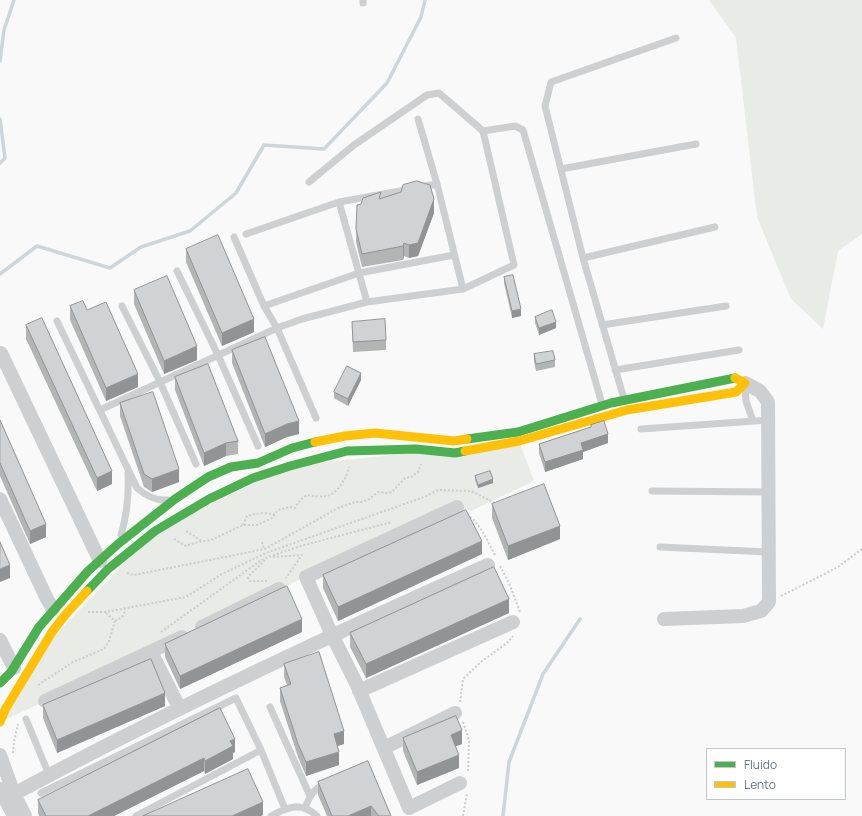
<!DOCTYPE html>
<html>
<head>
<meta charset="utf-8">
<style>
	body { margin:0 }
	#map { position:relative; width:862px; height:816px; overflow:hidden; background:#f9f9f9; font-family:Manrope,sans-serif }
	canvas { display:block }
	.legend { position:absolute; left:706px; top:748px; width:140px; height:52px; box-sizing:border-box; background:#fff; border:1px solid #c1c8cd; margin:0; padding:5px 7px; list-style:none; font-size:12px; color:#657683 }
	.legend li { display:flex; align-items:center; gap:8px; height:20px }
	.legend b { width:20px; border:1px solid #c1c8cd }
</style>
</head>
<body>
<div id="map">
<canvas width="862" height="816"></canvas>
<ul class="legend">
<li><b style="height:5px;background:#4caf50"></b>Fluido</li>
<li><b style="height:5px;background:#ffc107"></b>Lento</li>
</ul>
</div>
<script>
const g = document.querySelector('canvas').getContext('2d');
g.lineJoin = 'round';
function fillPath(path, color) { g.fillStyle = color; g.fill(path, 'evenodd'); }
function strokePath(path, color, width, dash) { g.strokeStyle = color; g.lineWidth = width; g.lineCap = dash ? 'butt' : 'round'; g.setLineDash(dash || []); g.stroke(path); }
fillPath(new Path2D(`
	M709,0H862V234L838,251L823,329L791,299L757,217L736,38Z
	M519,441L534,481L471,511L457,507L279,589L151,652L0,722L40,651L155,531L290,466Z`), '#e8ebe6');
strokePath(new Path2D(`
	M0,61L4,30L14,0
	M0,119L5,158L0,163
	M0,274L37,246L110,268L141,247L190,231L236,193L264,145L324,149L387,83L421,17L425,0
	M503,816L509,762L543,674L580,619`), '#ced6d9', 3.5);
strokePath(new Path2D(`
	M467,514C481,525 487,540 495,555
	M243,525L247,516C255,513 267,512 275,515
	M186,531L202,541
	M174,539L186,546L194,543L211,540L243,525H257L272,518L278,510L289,507L295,508L300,500L307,495C313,496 320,497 326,496C338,494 347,477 349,467
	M262,542L264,549
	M273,557L302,555L286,578
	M265,560L248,577V579L250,581H267
	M500,566L509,583L520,612
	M127,573L134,575L265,549L338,508L355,502H361L368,500L378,492L388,493L392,492L405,478L411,477L418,472L421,464
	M781,596L838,567L862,549
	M88,612H105L186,597L222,574L266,553L424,497L438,490L471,491L497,504
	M115,621C122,618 125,615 125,608
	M161,632L260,561L268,557L304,545L392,522
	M38,685L73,662L104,649L109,641L115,621L105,612
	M460,702L463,679L482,661L507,643L513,636
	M463,722L469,740L468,773
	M13,753L14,742L18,724
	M463,816L467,793`), '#cbcccd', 2, [2, 2]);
strokePath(new Path2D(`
	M363,0V3
	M418,119L437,184L463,289
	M561,169L696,144
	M309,182L354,145L427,95L439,93L483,131L515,126L523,130L602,404
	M421,187L437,184
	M339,202L367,302
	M246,234L339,202L411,189
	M234,237L264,306L277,328L316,418
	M583,258L715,227
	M177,271L218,355L258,446
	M122,306L160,382L196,464
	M264,306L359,273L454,255
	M57,321L137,488C146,496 155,501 167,500
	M602,325L726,306
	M615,370L739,350
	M745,388L746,401L753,421
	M624,399L583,258L545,106L551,82L676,38
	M100,410L277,328L302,319L367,302L463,289L514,265L483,131
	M641,429L769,420
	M652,491L769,492
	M121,535C127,515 129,494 128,473
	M660,547L768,552
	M270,707L310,796
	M26,719L49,775
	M41,793L236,698L261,750L285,809
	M305,808C310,795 314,789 326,783
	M136,816L261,750
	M271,816C288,807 301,801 317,816`), '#cecfd0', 7);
strokePath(new Path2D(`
	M1,353L100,561
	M0,499L47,599L53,609
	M457,507L306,577L332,635L357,685L409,808L460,783
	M664,619L743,616L761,611L769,602L768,402L760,391L745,383
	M202,627L279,589
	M0,640L14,668
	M151,652L180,709
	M359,691L513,622
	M45,701L182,637
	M384,748L455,713
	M0,755L14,794L25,816
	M0,789L14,816
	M14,794C168,711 328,636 488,565`), '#cecfd0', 14);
strokePath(new Path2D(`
	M467,439L518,432L611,403L735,378
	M87,591L108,569L155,531L209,499L253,478L290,466L347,451L416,449L455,453L465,451
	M0,683L11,672L39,627L88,571L118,544L175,499L208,477L231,467L258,463L292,448L315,442`), '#4caf50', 9);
strokePath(new Path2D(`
	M315,442L345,436L375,433L454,441L467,439
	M465,451L519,441L627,410L736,392L745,383L735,378
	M0,722L6,708L52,632L65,615L87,591`), '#ffc107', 9);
fillPath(new Path2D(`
	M381,198L434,213L418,256L409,258L404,256L403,260L362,267L356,242L357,205Z
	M186,249L254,332L222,346L186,262Z
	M504,277L521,316L512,318L504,283Z
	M134,290L197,360L164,374L134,304Z
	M70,306L138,387L106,401L70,320Z
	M535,317L556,328L539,335L535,323Z
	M352,322L386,340V350L353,352Z
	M26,325L112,484L97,491L26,339Z
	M232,350L299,434L287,437L265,447L232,363Z
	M534,354L555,360V367L536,371L534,361Z
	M175,377L238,441V454L226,456L204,466L175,390Z
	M361,380L348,406L334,398V392Z
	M120,403L179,482L152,492L144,487L120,416Z
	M0,420L46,537L30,544L0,476Z
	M591,425L608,443L583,452V459L545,472L539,453V444L591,427Z
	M475,476L493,483L478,488L475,480Z
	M492,504L560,539L508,560L492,518Z
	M482,554L338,621L323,588V575Z
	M509,613L366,678L350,647V633Z
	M302,632L180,689L165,657V644Z
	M284,664L344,744L337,746L339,765L306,776L298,757L280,701V688L287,685L284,677Z
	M43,705L165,706L57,753L43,718Z
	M220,708L235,752L233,753V759L205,774L204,771L114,816H39L38,813V800Z
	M403,738L462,744L456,746L459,768L417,785L403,751Z
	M368,761L391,816H327L318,795V782Z`), '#b3b5b5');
fillPath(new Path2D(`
	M434,199V213L418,256L409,258V245Z
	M404,243V256L403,260V246Z
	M521,309V316L512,318V311Z
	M254,319V332L222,346V333Z
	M556,322V328L539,335V328Z
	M197,346V360L164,374V361Z
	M361,373V380L348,406V399Z
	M138,374V387L106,401V388Z
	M299,421V434L287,437L265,447V434L287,424Z
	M608,434V443L583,452V459L545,472V462L581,443Z
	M226,443V456L204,466V453Z
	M179,469V482L152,492V479Z
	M112,471V484L97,491V478Z
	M493,479V483L478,488V485Z
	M46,524V537L30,544V531Z
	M560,526V539L508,560V546Z
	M482,541V554L338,621V607Z
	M10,565V578L0,582V569Z
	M509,599V613L366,678V664Z
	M302,619V632L180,689V676Z
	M165,693V706L57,753V740Z
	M462,730V744L451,748V735Z
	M344,731V744L334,747V734Z
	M235,739V752L233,753V759L205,774V761L230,741Z
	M339,752V765L306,776V762Z
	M459,755V768L417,785V772Z
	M204,758V771L114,816H88Z
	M263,802V815L261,816H232Z
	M371,806V816H348Z`), '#929394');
const building = new Path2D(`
	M417,181L430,185L434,199L418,243L409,245L404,243L403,246L362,254L356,229L357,205L361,204L363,198L381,192L379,199L401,192L403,185Z
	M218,235L254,319L222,333L186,249Z
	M513,275L521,309L512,311L504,277Z
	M167,276L197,346L164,361L134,290Z
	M83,301L87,310L106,302L138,374L106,388L70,306Z
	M552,310L556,322L539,328L535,317Z
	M42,318L112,471L97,478L26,325Z
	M385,319L386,340L353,342L352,322Z
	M265,337L299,421L287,424L265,434L232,350Z
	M553,351L555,360L536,364L534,354Z
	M208,364L238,441L226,443L204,453L175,377Z
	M347,366L361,373L348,399L334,392Z
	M153,392L179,469L152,479L144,474L120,403Z
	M0,420L46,524L30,531L0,463Z
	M604,421L608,434L581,443L583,450L545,462L539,444L591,427V425Z
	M490,471L493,479L478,485L475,476Z
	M544,484L560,526L508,546L492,504Z
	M466,510L482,541L338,607L323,575Z
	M0,542L10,565L0,569Z
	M494,567L509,599L366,664L350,633Z
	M287,586L302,619L180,676L165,644Z
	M319,652L344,731L334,734L339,752L306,762L298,744L280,688L291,684L284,664Z
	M151,659L165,693L57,740L43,705Z
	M220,708L235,739L230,741L233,746L205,761L204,758L88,816H46L38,800Z
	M456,716L462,730L451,735L459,755L417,772L403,738Z
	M368,761L391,816H379L371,806L348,816H332L318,782Z
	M248,769L263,802L232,816H143Z`);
fillPath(building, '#d0d2d3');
strokePath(building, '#929394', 1);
</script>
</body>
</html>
